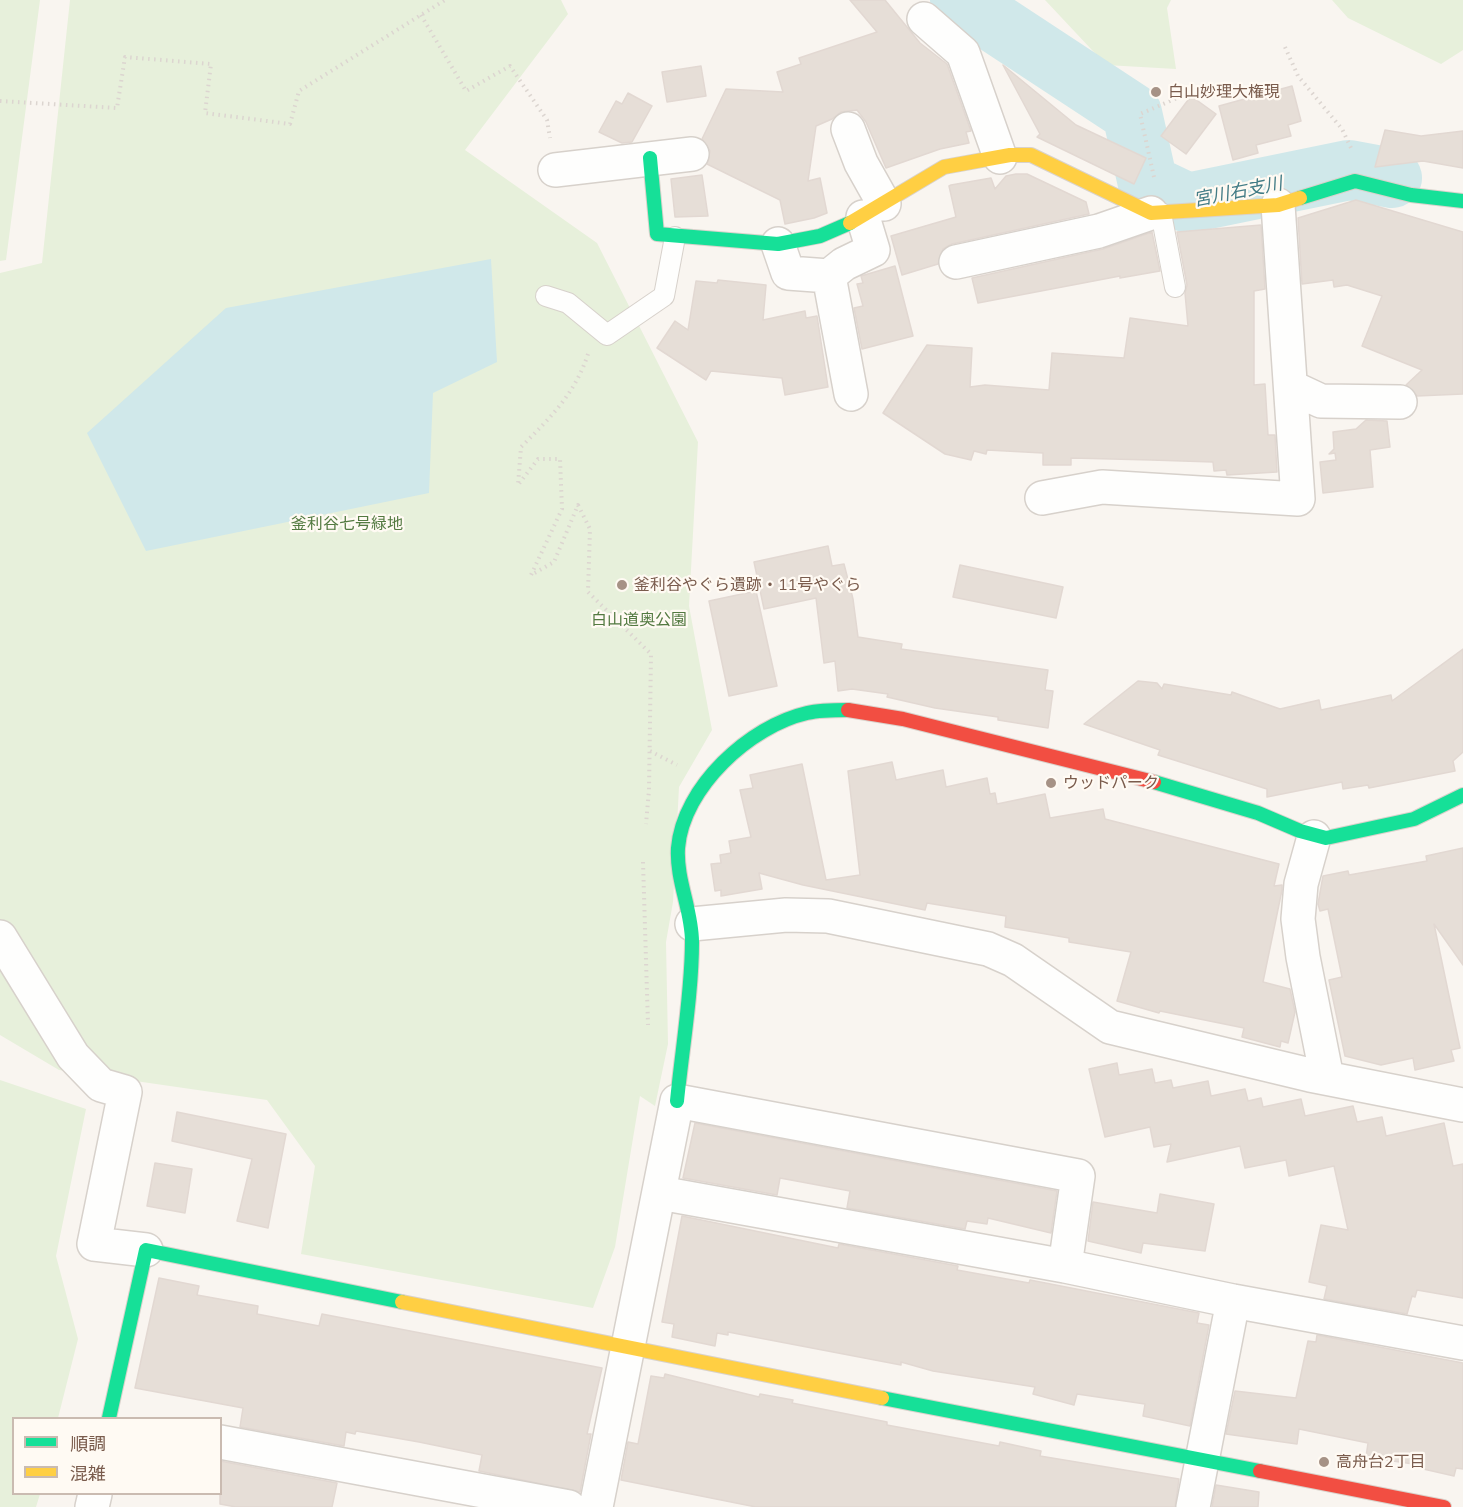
<!DOCTYPE html>
<html>
<head>
<meta charset="utf-8">
<style>
	body { margin:0 }
	#map { position:relative; width:1463px; height:1507px; overflow:hidden; background:#f9f5f0; font-family:Mulish,"Noto Sans JP",sans-serif }
	canvas { display:block }
	.legend { position:absolute; left:12px; top:1417px; width:210px; height:78px; box-sizing:border-box; background:#fffaf3; border:2px solid #cabbb1; margin:0; padding:8px 10px; list-style:none; font-size:18px; color:#7a5c4d }
	.legend li { display:flex; align-items:center; gap:12px; height:30px }
	.legend b { width:30px; border:2px solid #cabbb1 }
</style>
</head>
<body>
<div id="map">
<canvas width="1463" height="1507"></canvas>
<ul class="legend">
<li><b style="height:8px;background:#16e098"></b>順調</li>
<li><b style="height:8px;background:#ffcf43"></b>混雑</li>
</ul>
</div>
<script>
const g = document.querySelector('canvas').getContext('2d');
g.lineJoin = 'round';
function fillPath(path, color) { g.fillStyle = color; g.fill(path, 'evenodd'); }
function strokePath(path, color, width, dash) { g.strokeStyle = color; g.lineWidth = width; g.lineCap = dash ? 'butt' : 'round'; g.setLineDash(dash || []); g.stroke(path); }
function write(font, color, halo, rows, align = 'center') {
  g.font = font + ' Mulish,"Noto Sans JP",sans-serif'; g.lineWidth = 4.5; g.setLineDash([]); g.textBaseline = 'middle'; g.strokeStyle = halo; g.fillStyle = color; for (const [text, x, y, turn = 0] of rows) {
    g.save(); g.translate(x, y); g.rotate((+turn || 0) * Math.PI / 180); g.textAlign = isNaN(turn) ? turn : align; if (halo) g.strokeText(text, 0, 0); g.fillText(text, 0, 0); g.restore();
  }
}
fillPath(new Path2D(`
	M0,0H40L6,260L0,261Z
	M70,0H561L568,14L465,150L597,243L698,442L689,606L712,730L679,787L673,902L666,942L668,1044L655,1106L640,1096L615,1247L593,1308L301,1254L315,1166L267,1100L59,1070L0,1035V273L42,263Z
	M1045,0H1171L1167,8L1176,69L1106,65Z
	M1332,0H1463V50L1441,64L1348,18Z
	M0,1080L86,1109L56,1256L78,1339L58,1418H14V1494H40L36,1507H0Z`), '#e7f0db');
fillPath(new Path2D(`
	M491,259L497,362L433,393L429,493L146,551L87,433L226,308Z`), '#d0e8ea');
strokePath(new Path2D(`
	M960,0L1132,113L1148,184L1188,203L1349,170L1392,178`), '#d0e8ea', 60);
const building = new Path2D(`
	M850,0H885L920,43L947,64L971,131L966,132L969,143L940,149L886,168L866,122L857,110L841,112L832,119L816,126L808,181L820,178L827,213L814,218L785,224L780,200L707,164L710,151L702,139L726,89L783,92L777,72L801,64L799,58L877,32Z
	M1003,65L1076,125L1146,158L1134,184L1037,137L1040,134Z
	M701,66L706,96L667,102L662,72Z
	M1292,86L1301,121L1288,125L1291,136L1256,145L1258,153L1233,160L1219,106Z
	M628,93L652,106L632,142L622,143L599,132L616,101L622,104Z
	M1191,96L1216,114L1186,154L1161,136Z
	M1385,130L1421,136L1463,131V168L1423,161L1375,167Z
	M1016,174H1027L1086,202L1089,214L952,244L943,249L938,264L902,275L891,236L956,217L949,186L951,185L991,178L995,189L1006,176Z
	M702,175L708,216L675,217L671,179Z
	M1356,200L1463,232V394L1417,396L1406,385L1422,370L1362,346L1382,296L1347,285L1334,287L1333,280L1302,284L1298,218Z
	M1261,225L1265,289L1254,291V385L1265,384L1268,435H1275L1277,472L1227,475L1226,470L1214,471L1213,462L1151,460L1071,458V465H1043V453L987,450L986,454L974,451L971,460L945,454L883,413L927,345L972,348L970,387L985,385L1049,390L1052,353L1124,358L1130,318L1188,326L1185,293L1187,285L1177,232Z
	M1152,232L1160,271L1120,278V276L978,303L972,278L1103,249Z
	M895,266L913,336L862,349L854,308L863,306L857,284L863,283L861,276Z
	M718,280L766,285L763,320L805,311L806,318L817,316L828,387L785,395L782,378L711,371L706,380L657,348L675,321L688,330L696,281L717,283Z
	M1366,420L1387,421L1390,447L1370,450L1373,487L1323,493L1320,462L1336,460L1335,453L1329,454L1334,449L1333,432L1356,429Z
	M828,546L832,566L844,564L853,599L858,637L902,644L901,649L1048,670L1045,690L1053,691L1048,728L998,720V717L935,708L887,697L888,694L852,689L838,691L835,661L824,663L816,598L764,609L754,562Z
	M960,565L1063,587L1056,618L953,597Z
	M756,591L777,686L729,696L709,601Z
	M1463,649V752L1453,761L1455,771L1369,788L1368,785L1343,789L1342,782L1267,797V789L1158,755L1160,750L1084,724L1138,681L1157,683L1162,689L1164,684L1231,695L1232,692L1280,709L1319,700L1321,710L1391,695L1392,701Z
	M892,762L896,780L943,770L946,787L987,778L990,794L995,793L997,804L1045,794L1050,818L1103,809L1105,819L1279,864L1274,886L1282,885V890L1263,982L1290,989L1295,1012L1288,1043L1281,1041L1280,1047L1242,1037L1244,1028L1160,1011L1159,1013L1117,1001L1131,952L1069,942V938L1005,927L1006,916L927,903L925,910L803,885L759,873L762,889L721,896V890L715,891L711,864L721,863L720,855L731,853L729,841L751,837L740,790L753,788L750,775L802,764L826,880L860,875L848,771Z
	M1463,848V965L1434,924L1460,1048L1451,1050L1454,1061L1415,1070L1413,1058L1381,1065L1345,1056L1329,980L1342,977L1328,909L1320,911L1318,904L1323,876L1348,871L1349,875L1427,861L1426,856Z
	M1117,1063L1119,1075L1152,1069L1155,1083L1171,1080L1173,1088L1208,1081L1211,1096L1245,1089L1248,1101L1261,1098L1263,1107L1301,1099L1305,1116L1353,1106L1357,1122L1382,1117L1386,1136L1444,1123L1453,1166L1463,1164V1298L1417,1290L1415,1297L1412,1296L1407,1314L1324,1299L1327,1286L1309,1282L1321,1225L1348,1230L1334,1166L1289,1176L1286,1160L1245,1168L1240,1146L1167,1162L1171,1144L1154,1147L1150,1127L1105,1137L1089,1069Z
	M177,1112L286,1134L268,1228L237,1221L252,1159L172,1141Z
	M695,1123L1057,1191L1051,1233L988,1218L987,1224L967,1221L965,1229L847,1208L850,1191L780,1178L777,1195L683,1178Z
	M155,1163L192,1169L185,1213L147,1206Z
	M1160,1194L1214,1204L1205,1251L1143,1243L1141,1253L1088,1241L1093,1202L1157,1213Z
	M682,1216L838,1248L839,1244L958,1266L957,1270L1029,1283L1030,1280L1199,1313L1197,1323L1209,1325L1190,1426L1143,1416L1145,1404L1077,1394L1074,1405L1033,1394L1035,1387L933,1371L901,1362V1365L728,1332V1335L717,1333L715,1346L672,1337L674,1324L662,1322Z
	M159,1278L199,1286L197,1295L258,1306L257,1314L319,1326L322,1314L602,1368L587,1434H591L580,1492L479,1471L482,1455L419,1442L356,1431L355,1434L346,1432L344,1446L240,1427L243,1408L135,1388Z
	M1317,1335L1463,1363V1469L1456,1468L1454,1476L1419,1468L1420,1465L1366,1457L1368,1443L1299,1429L1297,1444L1226,1434L1235,1391L1296,1398L1308,1341L1316,1342Z
	M665,1374L759,1397L760,1394L793,1400L792,1403L887,1422V1425L999,1446L1000,1442L1041,1451L1040,1456L1179,1479L1175,1507H756L621,1480L628,1442L638,1444L651,1376L664,1378Z
	M220,1461L337,1483L332,1507H236L220,1504Z
	M1216,1485L1259,1492L1258,1507H1212Z`);
fillPath(building, '#e6ded7');
strokePath(building, '#e2d8d2', 1.5);
const lane = new Path2D(`
	M1161,213L1175,287
	M546,296L568,303L607,335L664,296L675,237`);
const street = new Path2D(`
	M924,19L963,53L1000,157
	M848,129L861,163L884,204
	M555,170L692,154
	M778,244L788,273L829,276
	M956,262L1099,231L1151,213
	M1291,387L1321,401L1400,402
	M851,394L829,276L844,264L873,250L863,217
	M1042,498L1102,487L1298,499L1278,205
	M1314,837L1301,884L1298,919L1303,957L1327,1078
	M692,924L786,915L828,916L988,949L1013,960L1110,1027L1310,1075L1463,1105
	M0,937L73,1056L101,1085L125,1092L94,1244L146,1250
	M660,1193L1065,1266L1233,1301L1463,1343
	M220,1442L569,1507
	M92,1507L95,1494
	M596,1507L677,1101L1078,1176L1065,1266
	M1193,1507L1233,1301`);
const fast = new Path2D(`
	M650,158L657,234L778,244L820,236L850,223
	M1300,198L1355,181L1411,195L1463,201
	M1154,782L1258,813L1300,831L1326,838L1414,819L1463,795
	M677,1101C682,1050 692,992 692,942C692,910 676,880 678,848C683,787 750,726 807,713C820,710 834,710 848,710
	M882,1398L1260,1471
	M109,1418L146,1250L402,1302`);
const slow = new Path2D(`
	M850,223L944,167L1010,155H1031L1151,213L1278,205L1300,198
	M402,1302L882,1398`);
const jam = new Path2D(`
	M848,710L903,719L1154,782
	M1260,1471L1444,1507`);
strokePath(lane, '#d7d1cb', 22);
strokePath(street, '#d7d1cb', 36);
strokePath(fast, '#d9d2cb', 16);
strokePath(slow, '#d9d2cb', 16);
strokePath(jam, '#d9d2cb', 16);
strokePath(new Path2D(`
	M421,15L466,91L510,66L547,120L550,138
	M1285,47L1298,76L1342,129L1351,148
	M0,101L117,108L125,57L211,64L205,113L290,124L299,91L445,0
	M1154,177L1140,114L1184,95
	M588,354C575,394 550,418 521,447L518,485L538,459H560L562,509L531,575L554,562L578,505L590,529L588,592L651,654L649,790L646,824
	M650,751L677,765
	M643,862L648,1025`), '#dcd5d0', 4, [1.5, 4.5]);
strokePath(lane, '#fefefd', 20);
strokePath(street, '#fefefd', 33);
strokePath(fast, '#16e098', 14);
strokePath(slow, '#ffcf43', 14);
strokePath(jam, '#f24e42', 14);
for (const [x, y, r, color] of [
	[1156,92,6,"#a69286"],
	[622,585,6,"#a69286"],
	[1051,783,6,"#a69286"],
	[1324,1462,6,"#a69286"]
]) { const dot = new Path2D(); dot.arc(x, y, r, 0, 2 * Math.PI); g.fillStyle = color; g.fill(dot); strokePath(dot, '#fffaf3', 2); }
write('16px', '#7a5c4d', '#fffaf3', [
	["白山妙理大権現",1168,92],
	["釜利谷やぐら遺跡・11号やぐら",634,585],
	["ウッドパーク",1063,783],
	["高舟台2丁目",1336,1462]
], 'left');
write('16px', '#537a41', '#fffaf3', [
	["釜利谷七号緑地",347,524],
	["白山道奥公園",639,620]
]);
write('italic 18px', '#437c86', '#fffaf3', [
	["宮川右支川",1238,192,-11]
]);
</script>
</body>
</html>
